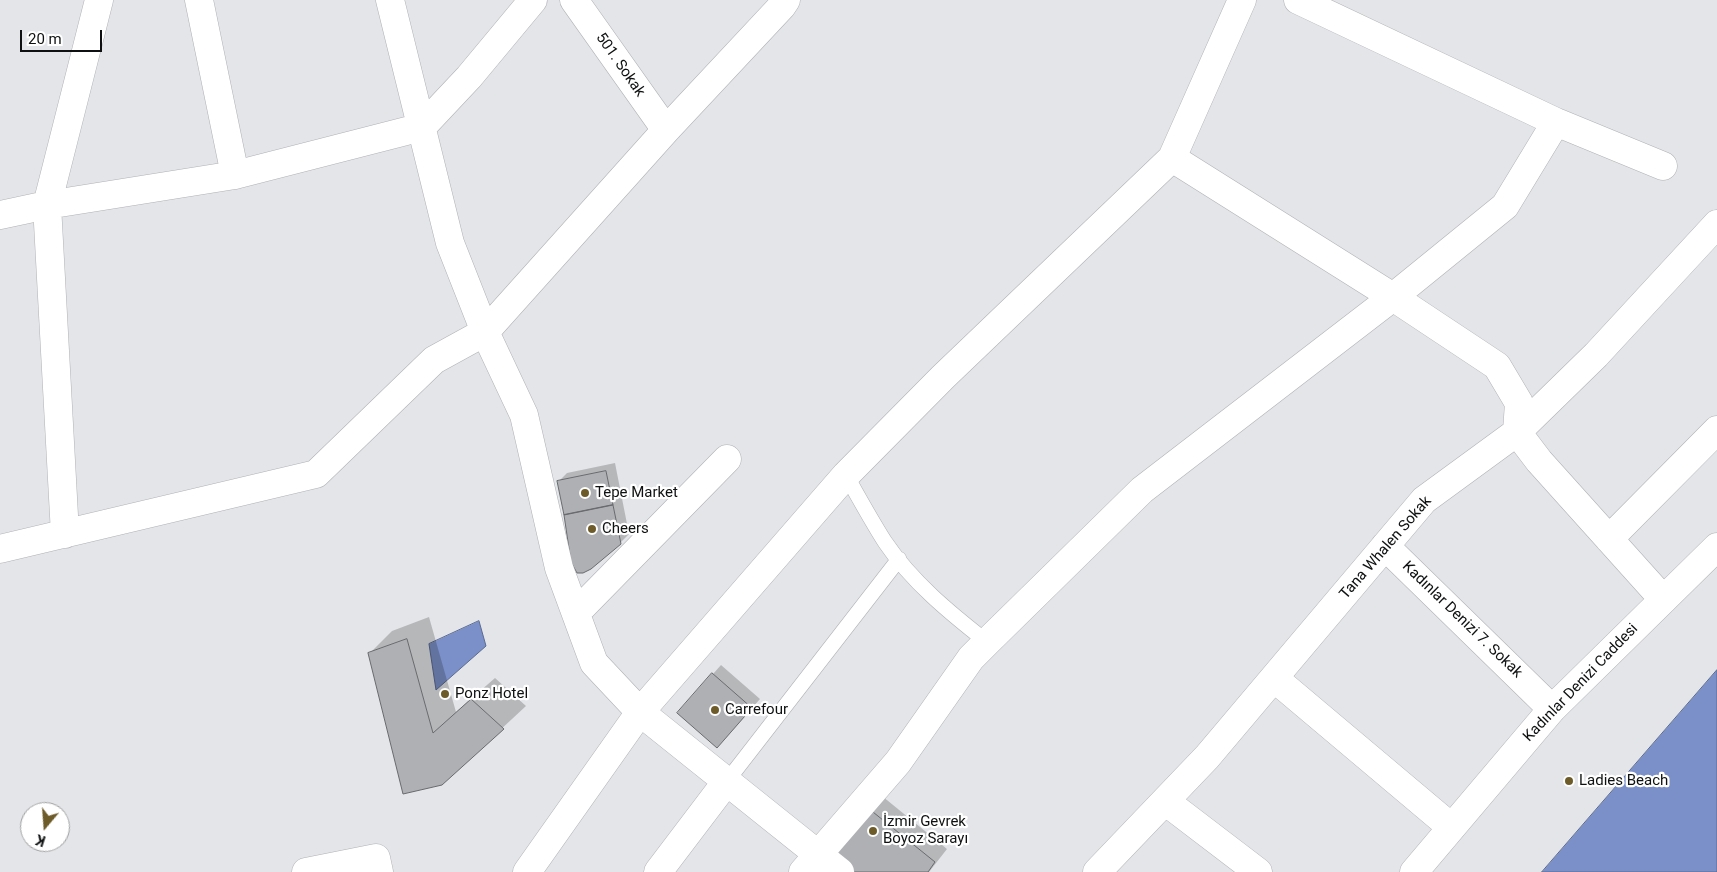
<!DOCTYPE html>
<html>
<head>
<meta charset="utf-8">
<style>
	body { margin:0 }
	#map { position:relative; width:1717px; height:872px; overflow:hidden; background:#e3e5e8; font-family:Roboto,sans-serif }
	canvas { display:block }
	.north { position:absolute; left:20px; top:802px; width:50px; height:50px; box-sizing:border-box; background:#fff; border:1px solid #9f9fa0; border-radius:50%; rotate:198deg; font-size:14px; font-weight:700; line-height:20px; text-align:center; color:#0f1011 }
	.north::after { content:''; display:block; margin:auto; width:18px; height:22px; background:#6d5b29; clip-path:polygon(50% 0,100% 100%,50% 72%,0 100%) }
	.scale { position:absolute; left:20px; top:30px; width:82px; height:22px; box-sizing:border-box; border:2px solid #0f1011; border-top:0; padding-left:6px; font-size:15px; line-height:18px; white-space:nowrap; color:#0f1011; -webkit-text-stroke:4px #fff; paint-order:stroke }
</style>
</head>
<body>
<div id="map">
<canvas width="1717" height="872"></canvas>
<div class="north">K</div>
<div class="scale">20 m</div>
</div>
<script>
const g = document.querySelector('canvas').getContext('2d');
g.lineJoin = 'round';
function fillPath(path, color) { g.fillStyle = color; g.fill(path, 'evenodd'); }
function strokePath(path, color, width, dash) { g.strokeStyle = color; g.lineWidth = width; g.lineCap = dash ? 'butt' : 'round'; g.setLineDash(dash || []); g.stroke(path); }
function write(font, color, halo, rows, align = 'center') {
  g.font = font + ' Roboto,sans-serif'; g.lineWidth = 4.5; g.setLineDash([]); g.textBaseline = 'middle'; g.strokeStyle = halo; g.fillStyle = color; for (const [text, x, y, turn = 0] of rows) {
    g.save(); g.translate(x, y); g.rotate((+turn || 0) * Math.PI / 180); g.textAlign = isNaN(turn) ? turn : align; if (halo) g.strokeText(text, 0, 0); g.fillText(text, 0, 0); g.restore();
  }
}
const water = new Path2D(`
	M479,621L486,646L436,690L429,644Z
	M1717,670V872H1542Z`);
fillPath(water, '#7b90c8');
strokePath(water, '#5b6a91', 1);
fillPath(new Path2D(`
	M615,463L629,534L620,543L558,482L567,473Z
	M429,617L456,712L495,678L526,706L442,784L370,653L392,631Z
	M721,665L760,699L726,737L713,674Z
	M882,796L947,849L929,872H856L833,853Z`), '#0003');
const building = new Path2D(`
	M606,471L613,505L564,515L557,481Z
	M613,505L621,544L591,569L583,573H577L571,562L564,515Z
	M407,639L433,733L471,699L504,729L442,785L403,794L368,653Z
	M712,673L752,708L717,748L677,713Z
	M868,808L935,862L928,872H854L831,853Z`);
fillPath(building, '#afb0b4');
strokePath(building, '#686a6d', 1);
const lane = new Path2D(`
	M846,475C859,498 871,520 885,542C912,582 950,613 987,642
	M727,781L899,559`);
const street = new Path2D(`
	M199,0L235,175
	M390,0L450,243L485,332L524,415L559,568L594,663L640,712L840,872
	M574,0L666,130
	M1242,0L1172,158L1393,297L1497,366L1519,403L1517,432L1539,461L1663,599
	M1298,0L1556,122L1663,166
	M0,215L47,205L235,175L422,127L469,77L533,0
	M65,534L47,205L99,0
	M1609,539L1717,430
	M1385,546L1552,709
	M0,549L316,474L434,360L485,332L666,130L782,6L786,0
	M576,613L727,459
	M1274,678L1451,827
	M1165,801L1258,872
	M306,872L376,858L379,872
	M527,872L640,712L846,475L943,377L1172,158
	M658,872L727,781
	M803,872L898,762L971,658L987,642L1142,490L1393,297L1505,206L1556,122
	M1097,872L1207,757L1424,500L1517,432L1596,355L1717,224
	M1414,872L1552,709L1717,547`);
strokePath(lane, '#b0b1b5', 16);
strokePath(street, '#b0b1b5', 29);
strokePath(lane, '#fff', 15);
strokePath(street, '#fff', 28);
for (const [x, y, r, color] of [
	[585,493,5,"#6d5b29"],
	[592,529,5,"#6d5b29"],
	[445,694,5,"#6d5b29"],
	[715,710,5,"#6d5b29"],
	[1569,781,5,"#6d5b29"],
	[873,831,5,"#6d5b29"]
]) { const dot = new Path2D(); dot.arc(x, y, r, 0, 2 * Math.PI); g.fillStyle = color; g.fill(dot); strokePath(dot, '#fff', 2); }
write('15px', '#0f1011', '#fff', [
	["501. Sokak",620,65,55],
	["Tana Whalen Sokak",1386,548,-49],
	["Kadınlar Denizi 7. Sokak",1462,620,44],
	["Kadınlar Denizi Caddesi",1581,683,-46]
]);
write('15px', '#0f1011', '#fff', [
	["Tepe Market",595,493],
	["Cheers",602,529],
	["Ponz Hotel",455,694],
	["Carrefour",725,710],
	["Ladies Beach",1579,781],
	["İzmir Gevrek",883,822],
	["Boyoz Sarayı",883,839]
], 'left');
</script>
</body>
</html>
